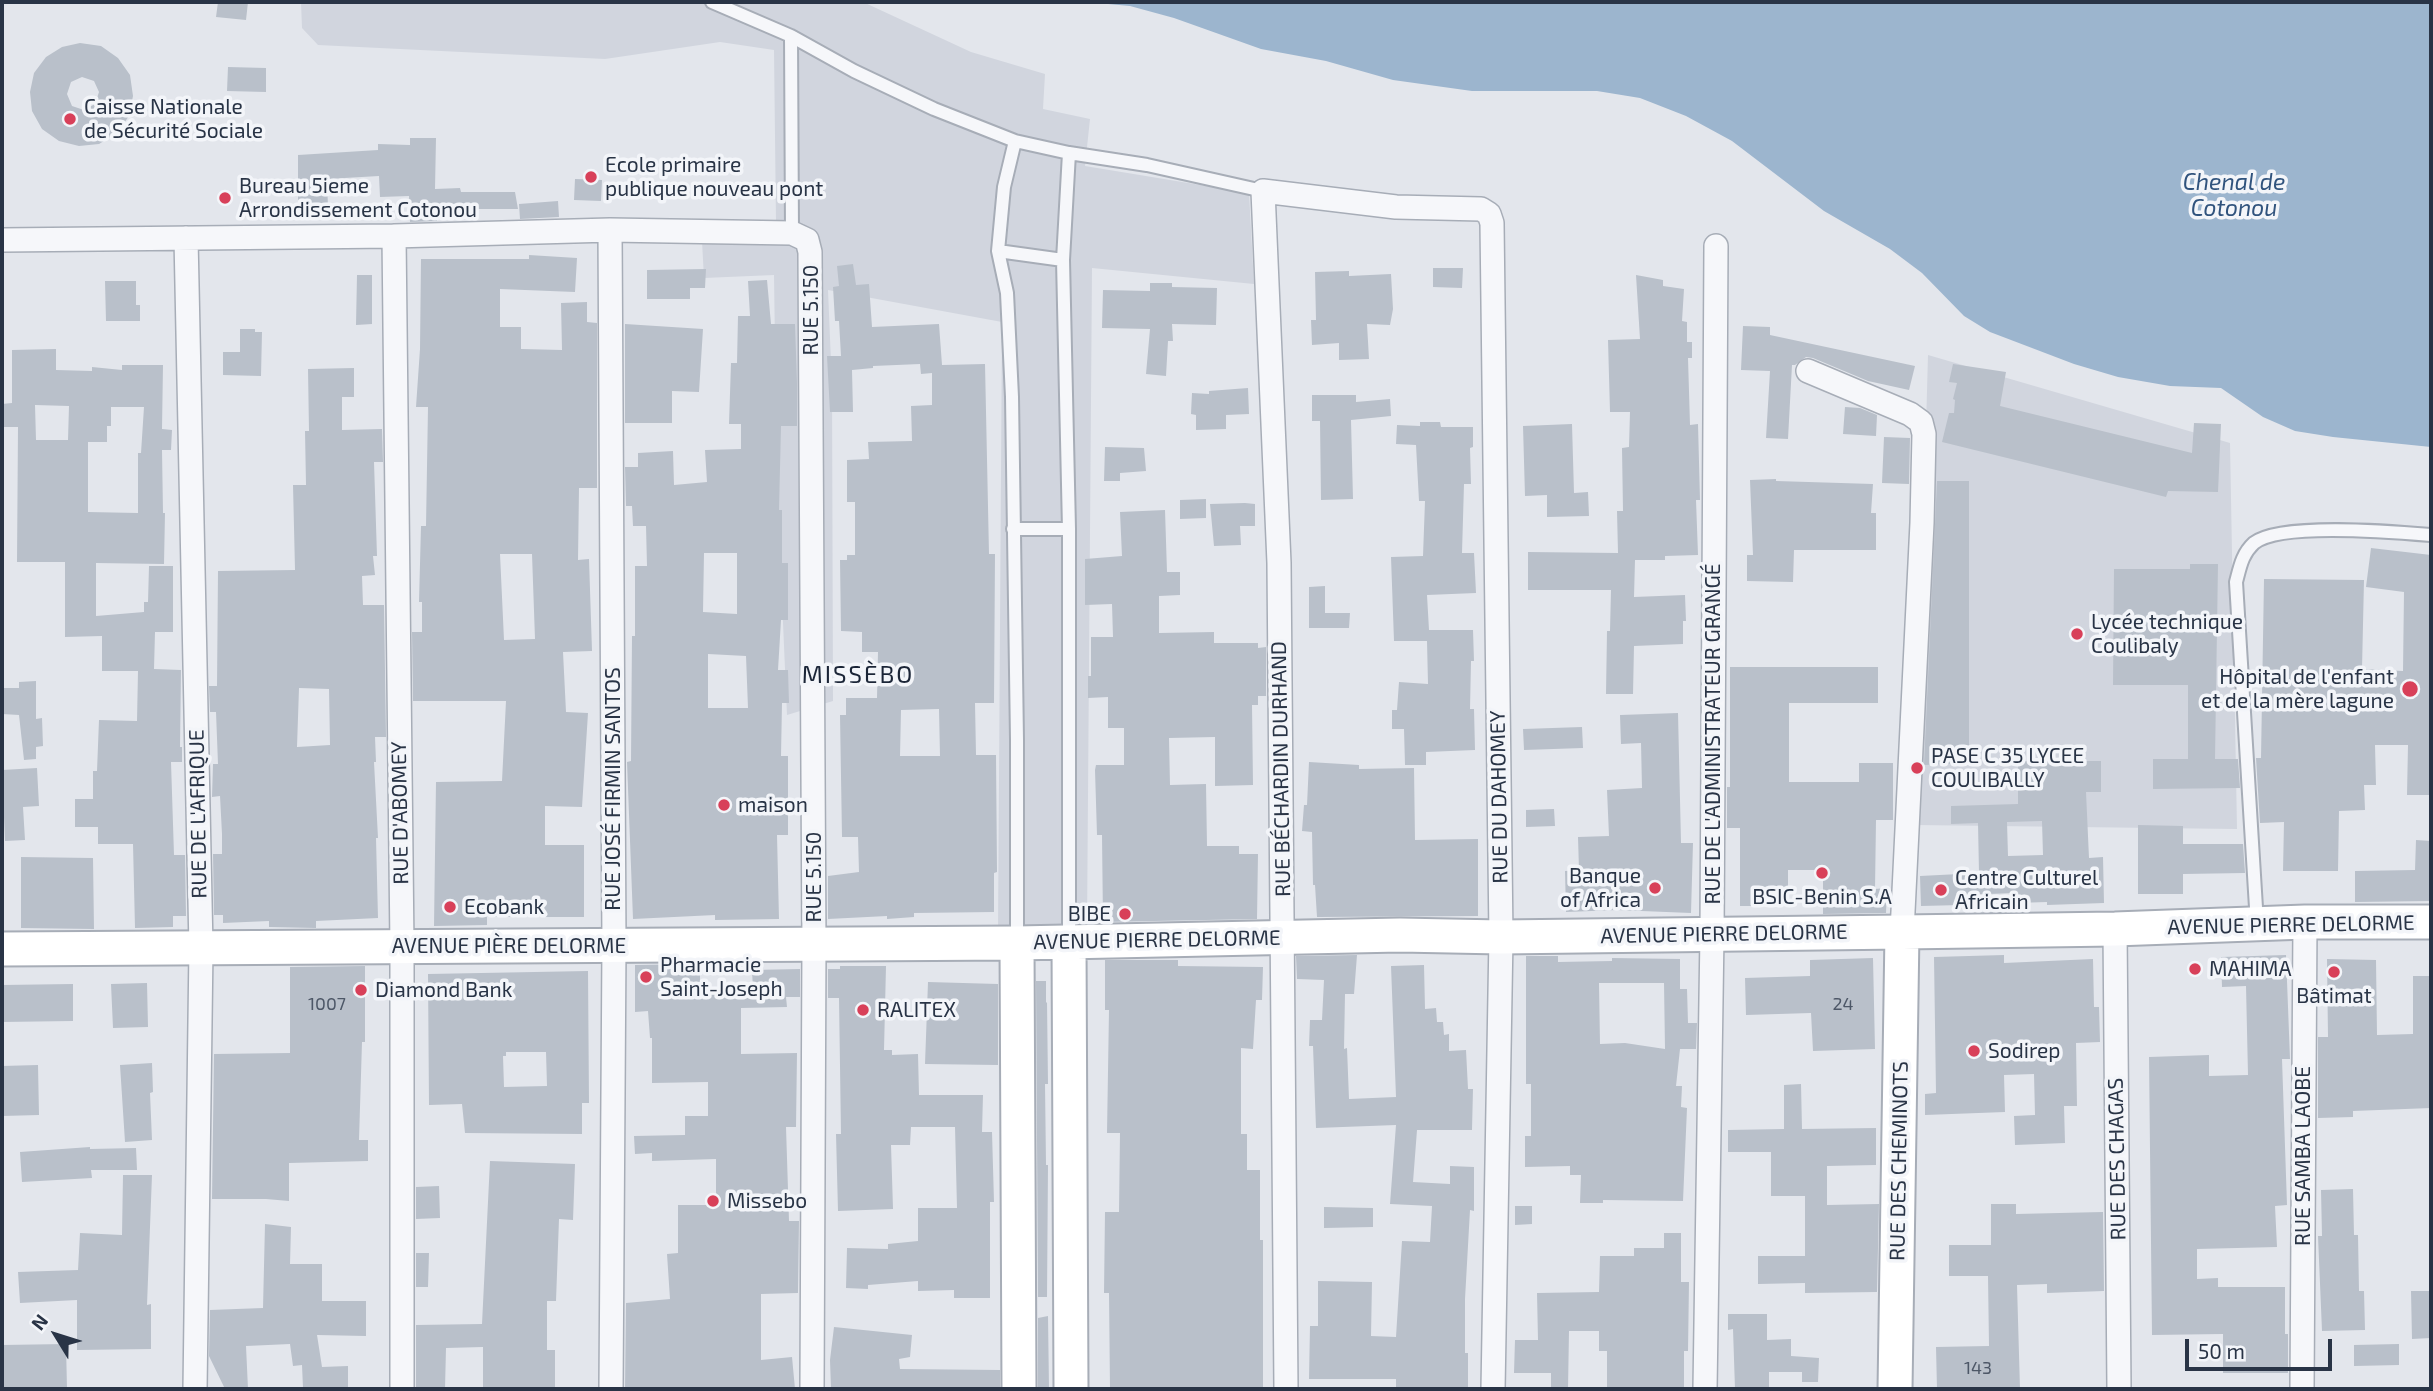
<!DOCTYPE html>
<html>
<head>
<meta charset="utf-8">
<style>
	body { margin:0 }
	#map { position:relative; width:2433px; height:1391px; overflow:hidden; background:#e3e6ec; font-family:"Exo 2",sans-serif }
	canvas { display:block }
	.frame { position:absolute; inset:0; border:4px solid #293446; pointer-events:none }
	.north { position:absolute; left:21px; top:1300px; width:70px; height:70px; -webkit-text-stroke:5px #f3f5f9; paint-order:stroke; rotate:308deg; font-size:19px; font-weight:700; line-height:28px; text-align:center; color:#293446 }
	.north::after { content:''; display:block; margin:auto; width:24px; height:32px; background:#293446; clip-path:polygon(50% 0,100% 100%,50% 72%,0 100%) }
	.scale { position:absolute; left:2185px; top:1339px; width:147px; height:32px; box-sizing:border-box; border:4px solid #293446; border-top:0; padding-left:9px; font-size:21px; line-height:24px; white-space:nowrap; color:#293446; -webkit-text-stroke:5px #f3f5f9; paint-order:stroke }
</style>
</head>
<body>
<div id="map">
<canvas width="2433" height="1391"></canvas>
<div class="frame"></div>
<div class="north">N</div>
<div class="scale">50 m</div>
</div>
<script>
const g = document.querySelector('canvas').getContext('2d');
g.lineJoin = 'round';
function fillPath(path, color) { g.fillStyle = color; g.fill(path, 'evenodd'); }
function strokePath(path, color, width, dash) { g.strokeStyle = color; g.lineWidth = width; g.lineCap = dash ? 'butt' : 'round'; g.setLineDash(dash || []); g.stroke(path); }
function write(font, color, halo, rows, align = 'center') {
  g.font = font + ' "Exo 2",sans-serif'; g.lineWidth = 7; g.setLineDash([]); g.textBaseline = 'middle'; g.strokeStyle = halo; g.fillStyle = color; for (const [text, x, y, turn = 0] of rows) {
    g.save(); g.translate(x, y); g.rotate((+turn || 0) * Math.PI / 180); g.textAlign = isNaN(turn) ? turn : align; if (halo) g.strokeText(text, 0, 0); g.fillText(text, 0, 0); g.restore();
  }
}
fillPath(new Path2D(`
	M301,2H863L971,52L1045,74L1043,109L1090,119L1085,166L1249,193L1254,284L1092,268L1087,926L998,931L1002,322L828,290L832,386L833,701L787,715L777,484L774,275L704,278L701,223L776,222L774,50L720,42L605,59L318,45L302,28Z
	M1928,355L2230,443L2237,829L1915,825Z`), '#d1d5de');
fillPath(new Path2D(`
	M1086,2H2431V447L2333,437L2295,431L2263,417L2221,388L2170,386L2118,377L2074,364L1990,332L1964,316L1922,273L1890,249L1824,211L1732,141L1686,116L1640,98L1597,91H1472L1393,80L1326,61L1261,49L1174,18L1130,6Z`), '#9cb5ce');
fillPath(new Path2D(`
	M218,2H248L246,20L216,17Z
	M80,43L101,46L118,58L130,75L133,96L129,116L117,133L99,144L79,146L59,141L42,129L32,111L30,92L34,73L46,57L62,47ZM82,77L94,81L99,92L95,104L84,110L72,106L67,94L71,82Z
	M228,67L266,68V92L227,91Z
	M410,138H436L435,189L460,188L461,192H515L518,209H437V221L410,222L409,196L380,197L379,176L327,179L328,208L298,210V155L378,150V144L410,145Z
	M575,179L602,180L601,201L574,200Z
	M558,201L559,217L520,219L519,204Z
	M529,255L577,258L575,292L500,289V327H521V349L562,350L561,303L587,302V322L597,323V488H579L578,560L589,559L592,651L563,652L566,712L588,713L582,807L545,806V845H584V917H487V925L434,926L436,782L502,781L506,701H413L412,632H422V602H419L421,526H426L428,407H416L420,349L421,259H529ZM500,554H532L535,639L504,640Z
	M853,264L856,285L869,284L872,327L939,324L942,365L985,364L989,554H995L994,703H975L976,755H996L997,872L994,873V912L914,913V917L887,919V916L828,919V876L859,872L858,837H842L840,715H846V698H877L878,652H862V632L841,631L840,560H847V555H855V502H847V460L869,459L868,442L912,441L911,406L932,405V373L921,374L920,364L873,366V368L852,370L853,412H830L827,356H841L839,321H835L833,287L839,286L837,266ZM939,709L940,756H900L901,710Z
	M1433,268H1463L1462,288L1433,287Z
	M706,269L705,288H690V299H647V270Z
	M1349,271V276L1391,274L1393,309L1390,325L1367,324L1369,359L1339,360V343L1312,345L1311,320H1316L1315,272Z
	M357,275H372V324L356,325Z
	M1636,275L1663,280V286L1684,289L1682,321L1687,322V342H1692V358H1688L1690,425L1698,424L1700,500H1696L1698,555L1665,556V560H1635L1634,597L1685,595L1686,621H1683V644L1634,646L1633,694H1606L1607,631H1610L1611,590H1528V552L1618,553L1617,511H1623L1622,448L1629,447L1630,412H1610L1608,340L1640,339Z
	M767,280L771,324H795L797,383V426H781L779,510H782V563H788V620H781L778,670H788L789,703H782L781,756H788V835H777L779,919L715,920V915L633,919L627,762L631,761L632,636H635V566H647L646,526H633L632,506H626L625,467H638V453L673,451L674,485L707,482L705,450L741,449V424H729L731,363H737L738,316H750L748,281ZM704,553H737V614L703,612ZM708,654L746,656L748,708H708Z
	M105,281H136V305H140V321H106Z
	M1150,283H1172V287L1217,288L1216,325L1172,324L1173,341H1168L1166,376L1146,374L1150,329L1102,328L1103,290L1150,291Z
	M625,324L703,329L699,392L672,391V423H625Z
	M1743,326L1770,327V335L1915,366L1909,390L1868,381L1813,358L1806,357L1795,365H1792L1788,439L1766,438L1770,371L1741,370Z
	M240,329H255V332H262L261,376L223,375V352H240Z
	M56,349V370L92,371V367L122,370V365H163L162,429L172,430L171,450H162L163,513H165L164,564L96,563V616L144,612V602H148L149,566H173V632H155L154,669L181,670L180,747H182V762H171L174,855H185L186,916H173V927L135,928L133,844H98V827H75V799H93V771H97L99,720L137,721L138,671H102V636L65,637V562H17L18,427H2V404L12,403V350ZM35,405L69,406L68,440H36ZM111,407H144L141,453H138V513L88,512V442H107V426H111Z
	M1953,364L2006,372L2000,406L2192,453L2194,423L2221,424L2218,492L2168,491L2166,497L1942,442L1949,413H1954L1955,400L1953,399L1957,383L1949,382Z
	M354,368V397H342V430L382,429L383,462H374L377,556H373L375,575L362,576L363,605H384L386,737H375L376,762H374L378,838H376L378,918L316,921V928L269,927V921L223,923V915H214L213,854H222V834L220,796L212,797L213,764H218L216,712H210L209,686H217L218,571L295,570L293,485H306L305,431H309L308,369ZM299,688L329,689L330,745L297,747Z
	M1248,388L1249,414L1226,415V429L1196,430V415L1191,414L1192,393L1209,394V391Z
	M1312,395H1356V402L1390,399L1391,416L1351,420L1353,499L1321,500L1320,421H1312Z
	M1845,407L1860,408L1877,415L1876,436L1843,434Z
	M1420,422H1440L1441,427H1473V447L1470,448L1471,484H1464L1462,553H1474L1476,593L1427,595L1429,630H1473L1474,661H1471L1470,709H1474L1475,750L1426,752V765H1405L1404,729H1392V710H1397L1399,682L1428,684L1427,641H1394L1391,557L1423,556L1425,501H1419L1416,445L1396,444L1397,425L1420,426Z
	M1572,424L1574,493L1588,492L1589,516L1547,517V495L1525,496L1523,426Z
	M1884,437L1910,438L1909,484L1882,483Z
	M1105,447L1144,448L1146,471L1120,473V481H1104Z
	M1776,479V481L1873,484L1871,513H1876V550H1794L1793,582L1747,581V555H1753L1750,480Z
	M1937,481H1969V763L1924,765Z
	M1206,499V518L1180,519V500Z
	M1245,503L1255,504V526H1240L1241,545L1214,546L1210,504Z
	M1165,510L1167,572H1180V595L1159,596V633L1214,632V643H1258V648L1266,647V696H1258V705H1252L1253,785L1215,786V737L1169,738L1170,785L1206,784L1207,846H1239V854H1258L1257,919L1103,922L1102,835H1097L1095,770L1096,765H1124V728H1108V697L1088,698V676H1091V637H1113L1112,604L1085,605V559L1122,556L1120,512Z
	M2371,548L2431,555V795H2407L2408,745H2375L2376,785H2364L2365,810L2339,811L2338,871H2283L2284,822L2260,823L2256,758H2261L2264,579L2364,580L2362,669L2403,671L2404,592L2366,587Z
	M2190,564H2218L2215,759H2238L2240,788L2153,789V759H2188V685H2113L2114,569H2190Z
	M1325,586V613H1350L1349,628H1309V587Z
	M1730,667H1878V703H1789V782H1859V763H1893V820H1876L1875,889L1887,888L1886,913L1823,914V870H1788V906H1740V828H1727V787H1730Z
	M36,681V719L42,718L43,746L36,747V759L24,760L19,715L2,714L3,688H19V682Z
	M1678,713L1681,843H1693L1691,913L1617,910L1566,912L1565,871L1579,870L1578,837L1609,836L1607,790L1642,788L1641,743L1621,744L1620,715Z
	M1582,727L1583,748L1524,750L1523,729Z
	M2018,761H2101V792H2086L2089,858L2103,857L2104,903L2047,905V902L2016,903L2015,893L1961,895V905L1921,906L1920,876L1979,873L1978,823L1951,824V806L2018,804ZM2042,821L2043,855L2008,856L2007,822Z
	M1309,762L1359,765V769L1414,768L1415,840L1478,839V916L1317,917L1315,885H1313L1312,832L1302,831L1304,805H1307Z
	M37,768L39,806L23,807L25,840L5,841L2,770Z
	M1554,809L1555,826L1526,827V810Z
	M2138,825L2183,826V844H2243L2245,873L2183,874V894H2138Z
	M2416,840L2431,841V901L2355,902V871L2415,870Z
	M21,857L93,858L94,929L21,928Z
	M1357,955L1354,994H1345L1344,1049L1347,1048L1349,1099L1396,1097L1391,966L1424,965L1425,1009L1436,1008L1437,1022H1443L1444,1035L1449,1034V1051L1466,1050L1468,1089H1473L1472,1130H1417L1413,1182L1450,1184V1166L1474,1167V1211L1470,1210L1465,1299V1353H1468V1389H1396V1379H1309L1310,1326H1318V1281L1372,1282L1371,1336L1396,1337L1402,1241L1430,1242L1432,1206L1390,1204L1396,1125L1316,1128L1313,1046H1309L1310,1020H1322L1324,980L1297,979L1296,956Z
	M2004,955V963L2093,959L2094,1007H2099L2100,1042L2076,1043L2077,1106H2064L2065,1143L2015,1145L2014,1116L2035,1115L2034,1074L2004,1075L2005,1112L1925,1115V1094L1936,1093L1934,957Z
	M2286,955L2290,1059H2282L2287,1205L2275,1206L2277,1247L2197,1249V1279L2218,1278V1287H2285V1334H2288V1373H2223V1334L2152,1335L2149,1057L2209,1055V1076L2248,1075L2246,986L2222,987L2221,957Z
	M1526,956H1558V962L1612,961V958L1680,959V989H1687L1688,1023H1697L1696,1049H1680L1676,1086H1682L1681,1107L1687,1108L1683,1201L1603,1200V1203H1580L1581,1175H1570V1166L1525,1167V1136H1531V1084H1526ZM1599,983H1664L1665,1049L1625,1043L1600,1044Z
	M1873,958L1875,1049L1813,1051L1811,1013L1746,1015L1745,978L1810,976V960Z
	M2327,959L2376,960L2377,1035L2413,1034V976H2431V1108L2353,1111V1117L2318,1118V1037H2328Z
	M1105,960H1178V966L1263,967L1262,1000H1256L1253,1049L1241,1048V1134H1247V1170H1260V1240H1263V1389H1110L1109,1293H1104L1105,1212H1119L1120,1133H1107L1109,1010H1105Z
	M700,964V991L753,990L752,970L800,969V997H786L787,1007L741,1008V1054L797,1053L796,1127H786L789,1221H799L798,1293L761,1294V1360L792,1357L795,1389H625L626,1303L670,1299L667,1254L678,1253V1205H716V1159L652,1161V1153L635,1154L634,1136L685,1135V1116H708V1082L652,1083V1038H650L648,1011L635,1012V965Z
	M365,966V1042H362L359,1140H368V1161L289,1163V1201L266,1199H212L214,1054L290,1053V967Z
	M840,966H886L884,1050H892V1055L918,1054L919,1095H983L982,1132H992L994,1202H990V1298H954V1290L918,1291V1281L868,1285V1289L846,1288L847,1248L888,1249V1244L918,1241V1208H957L955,1127H911L910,1145H891L893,1209L838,1211L836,1134H841L839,998H828V969H840Z
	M588,971L589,1103H582V1134L465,1133L462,1104L429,1105L428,974ZM506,1052H546L547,1086L504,1087L503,1056H506Z
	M1036,981H1046V1003L1047,1002L1048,1084H1045L1046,1165H1048L1047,1297H1038Z
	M928,982L998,984V1065L925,1064Z
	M147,983L148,1027L113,1028L111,984Z
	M73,984V1021L2,1022V985Z
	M152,1063L153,1092L150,1093L152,1140L125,1142L120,1065Z
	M38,1065L39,1115L2,1116V1066Z
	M1801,1084L1802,1129L1876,1128V1165L1827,1166V1205L1879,1204L1877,1292L1805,1293V1283L1758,1284V1256H1805V1196H1771V1152H1728V1130L1784,1129V1085Z
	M90,1147V1149L136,1148L137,1170H91L92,1178L22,1182L20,1152Z
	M490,1161L575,1164L573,1220L559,1219L556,1301H547V1350H555V1389H483V1347L446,1348L445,1389H416V1325L482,1324Z
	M123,1175H152L147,1305L151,1304V1349L77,1350V1300L20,1303L18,1272L78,1270L80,1233L122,1235Z
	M439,1186L440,1218L416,1219V1187Z
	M2353,1189L2354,1235H2358L2359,1291H2364L2365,1330L2322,1331L2318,1236H2322L2321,1190Z
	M1991,1204H2016V1214L2103,1212L2104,1291L2047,1293V1284L2017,1285L2020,1389H1937L1936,1347L1989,1346L1988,1276H1949V1245H1991Z
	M1515,1206H1532V1224L1515,1225Z
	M1324,1207L1373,1208V1227L1324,1228Z
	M265,1224L291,1227L290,1264H322V1301H366V1336L317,1335L322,1367L348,1366V1389L303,1388L302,1365L293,1366L290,1344L246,1346L248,1389H225L209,1356L210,1310L263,1308Z
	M1664,1233H1681V1282H1689L1688,1351H1684V1389H1607V1351H1599V1331H1569L1568,1389H1551V1373H1514L1515,1340H1538L1537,1293L1599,1292L1600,1256H1634V1248H1664Z
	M416,1253H429L428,1287H416Z
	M2411,1291H2431V1338L2412,1339Z
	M1728,1314H1767V1340L1791,1339V1356L1819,1358L1818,1382H1802V1372H1769V1389H1735L1733,1329L1728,1330Z
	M1048,1316L1049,1389H1038V1318Z
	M834,1327L912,1335L910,1357L899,1359L900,1369L1000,1370V1389H831L830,1360Z
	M66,1344L67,1389H2V1345Z
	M2399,1344V1365L2354,1366V1345Z`), '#b9c0ca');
const lane = new Path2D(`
	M712,2L791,36L854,71L934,109L1015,141L1069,153L1147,165L1263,191
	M791,36L792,233
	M1015,141L1004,187L998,251L1007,293L1012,397L1017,740V943
	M1069,153L1063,260L1069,529V940
	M998,251L1063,260
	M1013,529H1069
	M2257,924L2236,582C2240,567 2242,554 2254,543C2280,522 2396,532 2431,535`);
const street = new Path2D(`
	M610,230L614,945L611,1389
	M394,236L402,947V1389
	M186,238L201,948L195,1389
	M2,240L394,236L610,230L792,233L807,240L810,252L814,944L812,1389
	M1808,371L1910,414L1921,422L1924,434L1922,523L1902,932
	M2115,929L2119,1389
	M1286,1389L1279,563L1263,191L1396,207L1481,209L1489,214L1492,223L1501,937L1493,1389
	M1705,1389L1712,934L1716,246
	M2302,1389L2305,922`);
const secondary = new Path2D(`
	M1069,942L1071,1389
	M1017,943L1019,1389
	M2,949L1017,943L1400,935L1501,937L1902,932L2115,929L2305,922H2431
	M1895,1389L1902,932`);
strokePath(lane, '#a7adb7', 16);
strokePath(street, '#a7adb7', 26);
strokePath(secondary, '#a7adb7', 37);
strokePath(lane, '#f6f7fa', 12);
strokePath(street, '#f6f7fa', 23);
strokePath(secondary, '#fff', 33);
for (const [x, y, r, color] of [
	[70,119,7,"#d84059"],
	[591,177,7,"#d84059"],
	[225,198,7,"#d84059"],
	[2077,634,7,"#d84059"],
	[2410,689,9,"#d84059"],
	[1917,768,7,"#d84059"],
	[724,805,7,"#d84059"],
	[1822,873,7,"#d84059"],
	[1655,888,7,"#d84059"],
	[1941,890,7,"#d84059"],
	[450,907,7,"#d84059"],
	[1125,914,7,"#d84059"],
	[2195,969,7,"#d84059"],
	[2334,972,7,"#d84059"],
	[646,977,7,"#d84059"],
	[361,990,7,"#d84059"],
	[863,1010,7,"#d84059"],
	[1974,1051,7,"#d84059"],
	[713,1201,7,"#d84059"]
]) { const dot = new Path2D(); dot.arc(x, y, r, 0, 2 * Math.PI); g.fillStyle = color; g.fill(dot); strokePath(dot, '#f3f5f9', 2.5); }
write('18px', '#4d5767', null, [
	["1007",327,1004],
	["24",1843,1004],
	["143",1978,1368]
]);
write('21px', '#293446', '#f3f5f9', [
	["Caisse Nationale",84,107],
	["de Sécurité Sociale",84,131],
	["Ecole primaire",605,165],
	["publique nouveau pont",605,189],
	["Bureau 5ieme",239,186],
	["Arrondissement Cotonou",239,210],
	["Lycée technique",2091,622],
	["Coulibaly",2091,646],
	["Hôpital de l'enfant",2394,677,"right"],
	["et de la mère lagune",2394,701,"right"],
	["PASE C 35 LYCEE",1931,756],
	["COULIBALLY",1931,780],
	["maison",738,805],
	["Banque",1641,876,"right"],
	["of Africa",1641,900,"right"],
	["Centre Culturel",1955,878],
	["Africain",1955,902],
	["BSIC-Benin S.A",1822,897,"center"],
	["Ecobank",464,907],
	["BIBE",1111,914,"right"],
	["Pharmacie",660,965],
	["Saint-Joseph",660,989],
	["MAHIMA",2209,969],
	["Diamond Bank",375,990],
	["Bâtimat",2334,996,"center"],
	["RALITEX",877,1010],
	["Sodirep",1988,1051],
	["Missebo",727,1201]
], 'left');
write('21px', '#293446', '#f3f5f9', [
	["RUE 5.150",811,310,-90],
	["RUE DE L'ADMINISTRATEUR GRANGÉ",1713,734,-90],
	["RUE BÉCHARDIN DURHAND",1281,769,-91],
	["RUE JOSÉ FIRMIN SANTOS",613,789,-90],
	["RUE DU DAHOMEY",1499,797,-91],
	["RUE D'ABOMEY",400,813,-91],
	["RUE DE L'AFRIQUE",198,814,-91],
	["RUE 5.150",814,877,-90],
	["AVENUE PIERRE DELORME",2291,925,-1],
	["AVENUE PIERRE DELORME",1724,934,-1],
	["AVENUE PIERRE DELORME",1157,940,-1],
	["AVENUE PIÈRE DELORME",509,946],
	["RUE SAMBA LAOBE",2303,1156,-90],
	["RUE DES CHAGAS",2117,1159,-91],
	["RUE DES CHEMINOTS",1899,1161,-89]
]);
write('italic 23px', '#30537d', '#f3f5f9', [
	["Chenal de",2234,182],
	["Cotonou",2234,208]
]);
g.letterSpacing = '2px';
write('24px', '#1b2537', '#f3f5f9', [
	["MISSÈBO",858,675]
]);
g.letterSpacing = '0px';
</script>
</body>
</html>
